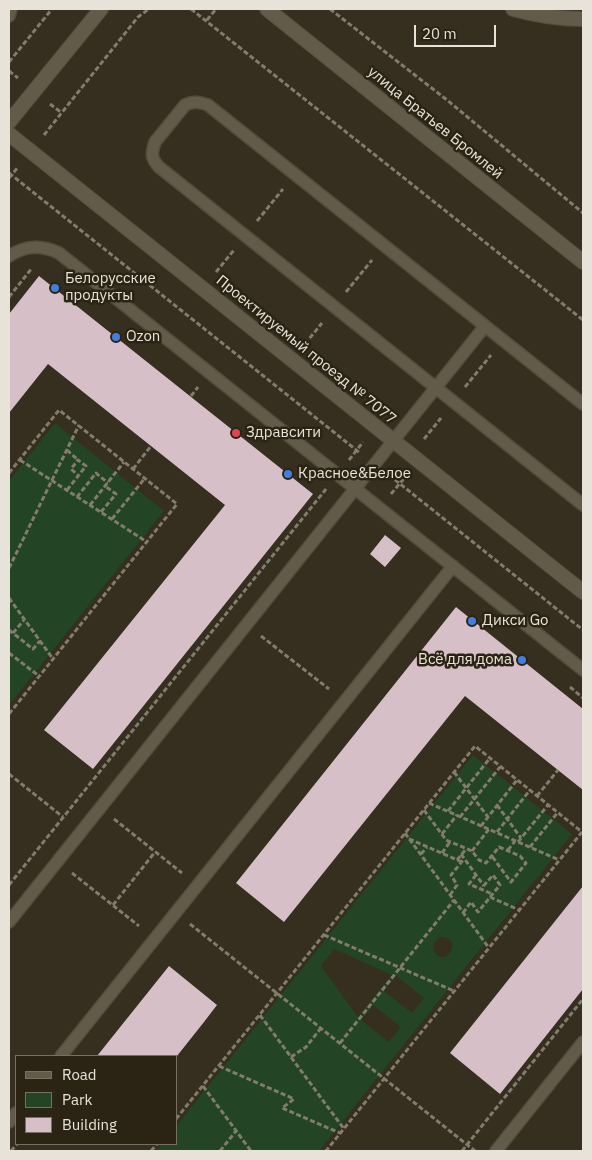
<!DOCTYPE html>
<html>
<head>
<meta charset="utf-8">
<style>
	body { margin:0 }
	#map { position:relative; width:592px; height:1160px; overflow:hidden; background:#362e1f; font-family:"IBM Plex Sans",sans-serif }
	canvas { display:block }
	.frame { position:absolute; inset:0; border:10px solid #e8e3d9; pointer-events:none }
	.legend { position:absolute; left:15px; top:1055px; width:162px; height:90px; box-sizing:border-box; background:#2b2415; border:1px solid #777063; margin:0; padding:6px 9px; list-style:none; font-size:15px; color:#e8e3d9 }
	.legend li { display:flex; align-items:center; gap:10px; height:25px }
	.legend b { width:25px; border:1px solid #777063 }
	.scale { position:absolute; left:414px; top:25px; width:82px; height:22px; box-sizing:border-box; border:2px solid #e8e3d9; border-top:0; padding-left:6px; font-size:15px; line-height:18px; white-space:nowrap; color:#e8e3d9; -webkit-text-stroke:4px #2b2415; paint-order:stroke }
</style>
</head>
<body>
<div id="map">
<canvas width="592" height="1160"></canvas>
<div class="frame"></div>
<ul class="legend">
<li><b style="height:6px;background:#635b4a"></b>Road</li>
<li><b style="height:14px;background:#234525"></b>Park</li>
<li><b style="height:14px;background:#d6bfc7"></b>Building</li>
</ul>
<div class="scale">20 m</div>
</div>
<script>
const g = document.querySelector('canvas').getContext('2d');
g.lineJoin = 'round';
function fillPath(path, color) { g.fillStyle = color; g.fill(path, 'evenodd'); }
function strokePath(path, color, width, dash) { g.strokeStyle = color; g.lineWidth = width; g.lineCap = dash ? 'butt' : 'round'; g.setLineDash(dash || []); g.stroke(path); }
function write(font, color, halo, rows, align = 'center') {
  g.font = font + ' "IBM Plex Sans",sans-serif'; g.lineWidth = 5; g.setLineDash([]); g.textBaseline = 'middle'; g.strokeStyle = halo; g.fillStyle = color; for (const [text, x, y, turn = 0] of rows) {
    g.save(); g.translate(x, y); g.rotate((+turn || 0) * Math.PI / 180); g.textAlign = isNaN(turn) ? turn : align; if (halo) g.strokeText(text, 0, 0); g.fillText(text, 0, 0); g.restore();
  }
}
fillPath(new Path2D(`
	M55,423L164,511L9,705V481Z
	M473,755L572,834L319,1151H156L162,1144H176V1126ZM440,937C463,936 449,967 436,954C430,948 434,941 440,937ZM334,949L392,975L358,1017L321,966ZM396,976L424,998L412,1013L384,991ZM373,1005L401,1027L389,1042L361,1020Z`), '#234525');
fillPath(new Path2D(`
	M39,276L313,494L93,769L44,730L225,505L48,364L9,413V314Z
	M385,535L401,548L385,567L370,554Z
	M456,607L583,709V790L465,696L284,922L236,883Z
	M583,886V989L500,1094L450,1053Z
	M169,966L217,1005L204,1022L177,1056H97Z`), '#d6bfc7');
const service = new Path2D(`
	M9,16L11,9
	M9,256C26,245 41,245 59,253L583,670
	M583,404L208,105C199,102 194,101 185,105L155,142C151,154 151,158 159,167L583,505
	M9,922L485,326
	M61,1056L453,566
	M9,1122L16,1113
	M496,1151L583,1042`);
const minor = new Path2D(`
	M267,9L583,262
	M513,9C535,15 560,19 583,19
	M9,122L101,9
	M9,134L583,592`);
strokePath(service, '#524b3e', 14);
strokePath(minor, '#524b3e', 16);
strokePath(new Path2D(`
	M191,9L583,320
	M330,9L447,100L583,213
	M207,20L216,9
	M9,62L52,9
	M9,71L18,78
	M50,104L62,113
	M44,135L138,17L149,9
	M9,173L360,453
	M9,178L18,167
	M257,221L283,189
	M216,272L234,250
	M346,292L372,260
	M9,297L32,268
	M305,344L322,323
	M465,387L491,355
	M191,396L198,387
	M424,439L441,418
	M67,450L78,460
	M20,460L147,542
	M349,460L363,442
	M133,469L151,446
	M9,473L59,410L177,504L9,714
	M389,475L583,630
	M67,490L86,466L78,460L71,469L79,476
	M391,494L406,476
	M77,497L96,473L108,483
	M90,505L124,462
	M101,512L116,494L105,486
	M112,519L145,478
	M9,568L79,425
	M9,598L53,659
	M9,630L33,649L40,641
	M13,633L24,620
	M261,636L329,689
	M9,653L39,676
	M570,687L583,698
	M454,772L488,817
	M9,774L63,817
	M537,796L558,770
	M429,803L559,860
	M497,805L521,838
	M424,810L446,840L472,851L479,860L486,863L499,847L520,856L526,863L511,882L491,855
	M448,811L490,758
	M460,817L500,767
	M114,819L182,873
	M481,826L517,780
	M497,832L530,790
	M405,833L489,948
	M442,834L457,815
	M409,839L462,862
	M518,842L548,805
	M530,847L558,812
	M508,850L515,841
	M472,851L489,829
	M442,853L450,842
	M421,854L427,847
	M461,854L484,886
	M457,860L466,849
	M72,873L139,926
	M476,875L469,884L492,894
	M9,885L326,489
	M450,895L457,885L451,875L464,859
	M490,897L519,910
	M113,905L155,852
	M463,913L471,902L478,912L500,885L493,875L481,889
	M190,924L475,1151
	M324,935L454,991
	M260,1015L344,1129
	M340,1043L454,900
	M291,1057L306,1047L321,1028
	M219,1066L294,1099L282,1108L340,1133
	M203,1086L251,1151
	M176,1119L475,746L582,832L326,1151
	M11,1151L17,1144
	M151,1151L157,1144
	M220,1151L236,1131
	M462,1151L583,999`), '#827c6f', 3, [5, 2.5]);
strokePath(service, '#635b4a', 11);
strokePath(minor, '#635b4a', 14);
for (const [x, y, r, color] of [
	[55,288,5,"#3f7fe0"],
	[116,337,5,"#3f7fe0"],
	[236,433,5,"#e0444e"],
	[288,474,5,"#3f7fe0"],
	[472,621,5,"#3f7fe0"],
	[522,660,5,"#3f7fe0"]
]) { const dot = new Path2D(); dot.arc(x, y, r, 0, 2 * Math.PI); g.fillStyle = color; g.fill(dot); strokePath(dot, '#2b2415', 2); }
write('15px', '#e8e3d9', '#2b2415', [
	["улица Братьев Бромлей",435,123,39],
	["Проектируемый проезд № 7077",306,350,39]
]);
write('15px', '#e8e3d9', '#2b2415', [
	["Белорусские",65,279],
	["продукты",65,296],
	["Ozon",126,337],
	["Здравсити",246,433],
	["Красное&Белое",298,474],
	["Дикси Go",482,621],
	["Всё для дома",512,660,"right"]
], 'left');
</script>
</body>
</html>
